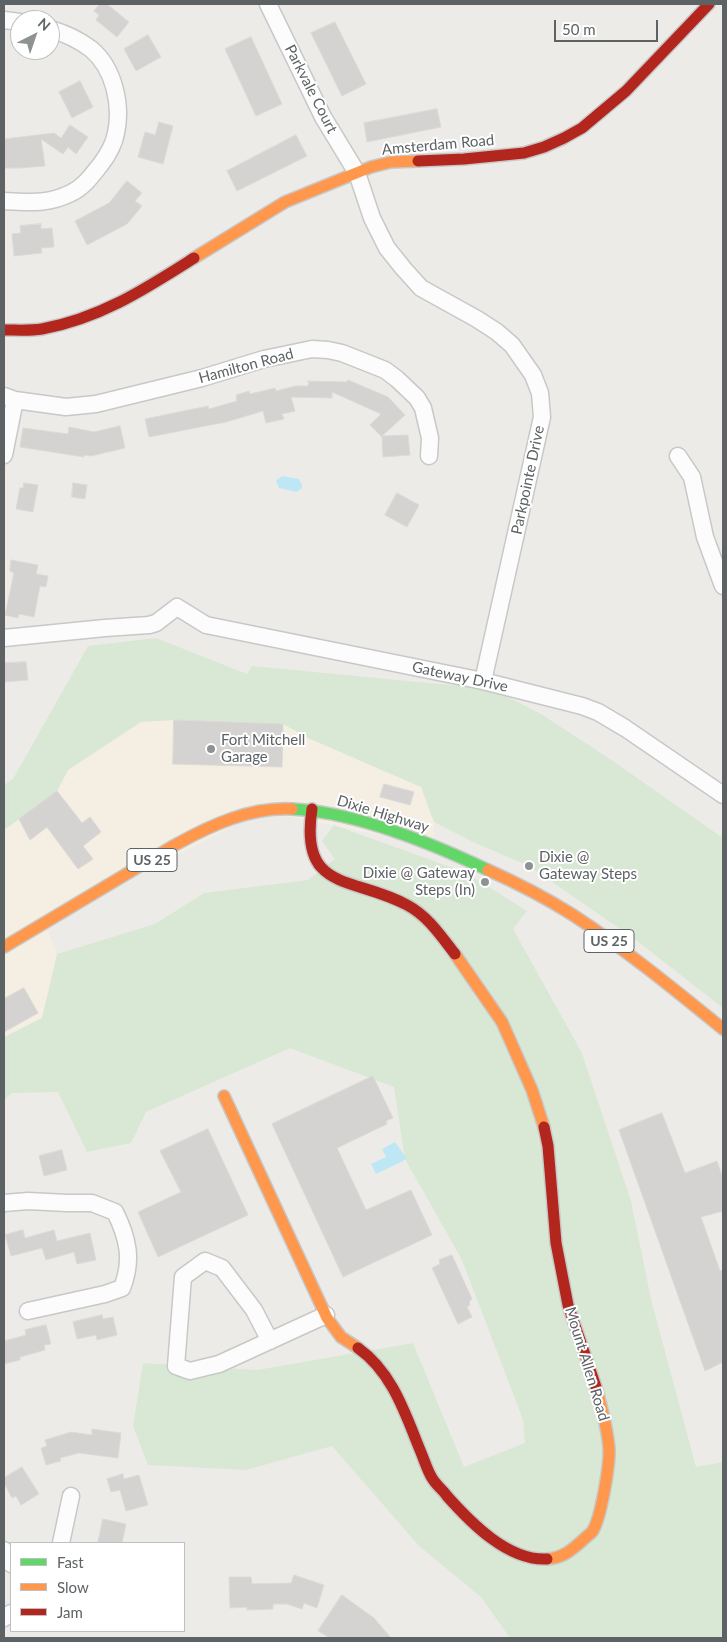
<!DOCTYPE html>
<html>
<head>
<meta charset="utf-8">
<style>
	body { margin:0 }
	#map { position:relative; width:727px; height:1642px; overflow:hidden; background:#edebe8; font-family:Lato,sans-serif }
	canvas { display:block }
	.frame { position:absolute; inset:0; border:5px solid #5d6265; pointer-events:none }
	.legend { position:absolute; left:10px; top:1542px; width:175px; height:90px; box-sizing:border-box; background:#fff; border:1px solid #bec0c1; margin:0; padding:6px 9px; list-style:none; font-size:15px; color:#5d6265 }
	.legend li { display:flex; align-items:center; gap:10px; height:25px }
	.legend b { width:25px; border:1px solid #bec0c1 }
	.north { position:absolute; left:10px; top:10px; width:50px; height:50px; box-sizing:border-box; background:#fff; border:1px solid #bec0c1; border-radius:50%; rotate:41deg; font-size:14px; font-weight:700; line-height:20px; text-align:center; color:#5d6265 }
	.north::after { content:''; display:block; margin:auto; width:18px; height:22px; background:#8f9293; clip-path:polygon(50% 0,100% 100%,50% 72%,0 100%) }
	.scale { position:absolute; left:554px; top:20px; width:104px; height:22px; box-sizing:border-box; border:2px solid #5d6265; border-top:0; padding-left:6px; font-size:15px; line-height:18px; white-space:nowrap; color:#5d6265; -webkit-text-stroke:4px #fff; paint-order:stroke }
</style>
</head>
<body>
<div id="map">
<canvas width="727" height="1642"></canvas>
<div class="frame"></div>
<ul class="legend">
<li><b style="height:6px;background:#63d668"></b>Fast</li>
<li><b style="height:6px;background:#ff974d"></b>Slow</li>
<li><b style="height:6px;background:#b3261e"></b>Jam</li>
</ul>
<div class="north">N</div>
<div class="scale">50 m</div>
</div>
<script>
const g = document.querySelector('canvas').getContext('2d');
g.lineJoin = 'round';
function fillPath(path, color) { g.fillStyle = color; g.fill(path, 'evenodd'); }
function strokePath(path, color, width, dash) { g.strokeStyle = color; g.lineWidth = width; g.lineCap = dash ? 'butt' : 'round'; g.setLineDash(dash || []); g.stroke(path); }
function write(font, color, halo, rows, align = 'center') {
  g.font = font + ' Lato,sans-serif'; g.lineWidth = 4; g.setLineDash([]); g.textBaseline = 'middle'; g.strokeStyle = halo; g.fillStyle = color; for (const [text, x, y, turn = 0] of rows) {
    g.save(); g.translate(x, y); g.rotate((+turn || 0) * Math.PI / 180); g.textAlign = isNaN(turn) ? turn : align; if (halo) g.strokeText(text, 0, 0); g.fillText(text, 0, 0); g.restore();
  }
}
fillPath(new Path2D(`
	M174,720L283,724L308,738L421,787L434,822V846L261,811L45,924L57,954L42,1019L4,1037V830L57,792L68,770L141,722Z`), '#f5eee2');
fillPath(new Path2D(`
	M156,638L247,674L252,666L492,689L541,714L610,759L723,838V1008L636,940L529,866L473,842L434,822L421,787L308,738L283,724L174,720L141,722L68,770L57,791L4,830V785L13,779L88,646Z
	M334,825L467,873L527,911L513,929L582,1053L631,1201L651,1299L696,1467L723,1462V1638H510L481,1597L419,1546L332,1446L246,1470L148,1465L133,1426L143,1363L257,1370L413,1343L464,1467L525,1443L523,1420L462,1260L405,1159L394,1087L290,1048L146,1112L131,1143L87,1152L58,1092L12,1093L4,1100V1037L42,1018L57,954L155,924L204,893L308,880L335,859L322,841Z`), '#d9e8d4');
fillPath(new Path2D(`
	M282,476L299,479L302,485V488L297,492L279,488L276,481Z
	M395,1142L407,1159L376,1174L371,1164L386,1157L382,1149Z`), '#bee7f5');
const building = new Path2D(`
	M100,4H107L129,22L117,37L96,20L99,15L94,11Z
	M335,22L366,84L342,96L311,33Z
	M148,35L161,57L136,71L124,49Z
	M251,37L282,104L256,116L225,49Z
	M80,81L93,107L72,118L59,92Z
	M437,109L441,127L367,142L364,123Z
	M159,122L173,126L163,164L138,157L145,132L155,135Z
	M70,125L88,137L76,154L68,147L63,154L41,139L45,166L20,168H4V139L54,133L61,138Z
	M296,135L307,156L237,191L227,171Z
	M127,181L142,193L135,201L142,206L127,224L87,245L75,221L109,203Z
	M41,224V229L52,228L54,247L41,248L42,253L14,256L12,234L21,233L20,226Z
	M348,380L388,397L405,415L382,436L408,435L410,455L383,457L382,437L370,425L381,414L332,392V398L291,397L295,411L282,414L284,419L266,423L263,411L226,422L149,437L145,419L208,406L209,409L237,401L236,395L249,391L250,394L275,388L276,391L296,386H308L309,382L307,381L347,382Z
	M120,426L125,448L91,456L84,455V457L20,447L23,428L68,434L69,427L94,432Z
	M24,483L38,485L33,512L16,509L20,488H23Z
	M73,483L87,485L85,499L72,497Z
	M397,493L419,505L407,527L385,515Z
	M11,560L38,565L36,574L48,576L46,587L40,586L34,617L19,614L18,618L5,615L14,573L10,571Z
	M26,662L28,680L4,682V663Z
	M174,720L283,724L282,767L173,764Z
	M384,784L414,792L410,805L380,797Z
	M57,791L82,823L90,817L101,832L83,846L93,859L78,869L47,827L30,840L19,819Z
	M24,988L38,1013L4,1032V999Z
	M373,1076L393,1118L386,1121L387,1124L337,1148L366,1210L411,1190L432,1235L343,1277L272,1124Z
	M662,1113L685,1173L717,1161L723,1178V1211L701,1217L720,1271L723,1270V1362L705,1371L619,1130Z
	M208,1129L248,1215L158,1257L138,1212L181,1192L160,1151Z
	M62,1150L67,1170L44,1176L39,1156Z
	M23,1230L25,1238L54,1230L57,1241L90,1233L96,1260L77,1264L74,1252L46,1260L42,1248L11,1256L5,1235Z
	M452,1255L472,1299L469,1302L470,1305L467,1307L472,1317L458,1324L432,1268L440,1264L439,1260Z
	M102,1315L103,1319L113,1317L117,1335L97,1340L96,1335L77,1339L73,1322Z
	M46,1325L51,1344L44,1345L45,1350L20,1357V1360L4,1364V1341L26,1335L25,1330Z
	M92,1429L121,1433L118,1458L79,1453L60,1458L61,1461L46,1465L41,1448L47,1446L45,1440L71,1432L92,1435Z
	M22,1467L39,1494L21,1505L16,1496L12,1498L4,1483V1478Z
	M123,1474L124,1479L139,1475L148,1505L126,1511L120,1490L111,1492L107,1479Z
	M103,1519L126,1524L122,1543H98Z
	M294,1575L324,1585L317,1608L304,1603L302,1609L287,1604H273V1609L247,1610V1607L230,1608L229,1577H251L252,1584L291,1583Z
	M342,1595L374,1618L391,1638H330L318,1631Z`);
fillPath(building, '#d4d3d1');
strokePath(building, '#dcdad7', 1);
const street = new Path2D(`
	M268,4L323,117L357,173L372,218L387,248L403,268L421,288L477,319L497,332L512,345L533,375L540,393L542,417L483,681
	M4,20L20,22
	M4,201C29,202 47,205 71,193C84,187 92,175 101,164C107,156 114,144 116,133C122,105 114,68 91,49C79,40 64,33 50,29
	M4,396L15,400L66,407L96,404L202,378L264,359L312,349L328,350L342,353L385,370L397,379L417,398L423,408L430,438L429,456
	M4,455L15,400
	M678,456L692,477L705,537L723,586
	M4,638L105,628L149,625L156,623L177,607L206,625L483,681L582,706L598,712L625,728L723,795
	M4,1203L28,1201L67,1203H92L115,1212C128,1238 133,1260 122,1288L105,1294L28,1311
	M270,1341L254,1310L222,1268L205,1261L183,1277L176,1366L190,1371L219,1364L326,1315
	M61,1543L71,1496
	M4,1550L11,1564
	M4,1618L11,1613`);
const fast = new Path2D(`
	M292,809C355,812 431,843 488,870`);
const slow = new Path2D(`
	M194,258L285,202L371,167L391,162L418,161
	M488,870C517,883 546,898 573,915C625,949 675,990 723,1029
	M4,947L175,845C211,825 250,807 292,809
	M455,954L502,1022L532,1090L544,1127
	M224,1096L327,1318L341,1337L358,1348
	M547,1559C563,1558 572,1550 584,1539C586,1537 590,1534 592,1532C601,1519 610,1464 609,1448C607,1427 602,1408 596,1387`);
const jam = new Path2D(`
	M418,161L464,159L524,153L544,147L564,138L582,128L626,91L709,4
	M4,330C16,330 30,331 42,329C101,318 145,289 194,258
	M312,809C299,893 354,876 407,905C428,916 441,936 455,954
	M544,1127L548,1146L556,1243L568,1305L596,1387
	M358,1348C392,1372 405,1413 420,1450C424,1459 427,1470 432,1478C436,1485 443,1490 447,1496C471,1523 508,1561 547,1559`);
strokePath(street, '#c7c8c7', 19);
strokePath(fast, '#c8c8c8', 14);
strokePath(slow, '#c8c8c8', 14);
strokePath(jam, '#c8c8c8', 14);
strokePath(street, '#fcfcfc', 16);
strokePath(fast, '#63d668', 11);
strokePath(slow, '#ff974d', 11);
strokePath(jam, '#b3261e', 11);
for (const [x, y, r, color] of [
	[211,749,5,"#8f9293"],
	[529,866,5,"#8f9293"],
	[485,882,5,"#8f9293"]
]) { const dot = new Path2D(); dot.arc(x, y, r, 0, 2 * Math.PI); g.fillStyle = color; g.fill(dot); strokePath(dot, '#fff', 2); }
for (const [x, y, w] of [
	[152,860,50],
	[609,941,50]
]) { const box = new Path2D(); box.roundRect(x - w / 2, y - 11.5, w, 23, 4); g.fillStyle = '#fff'; g.fill(box); strokePath(box, '#5d6265', 1); }
write('bold 14px', '#5d6265', null, [
	["US 25",152,860],
	["US 25",609,941]
]);
write('15px', '#5d6265', '#fff', [
	["Parkvale Court",311,89,63],
	["Amsterdam Road",438,145,-5],
	["Hamilton Road",246,366,-15],
	["Parkpointe Drive",528,480,-78],
	["Gateway Drive",460,677,12],
	["Dixie Highway",383,814,17],
	["Mount Allen Road",587,1364,73]
]);
write('15px', '#5d6265', '#fff', [
	["Fort Mitchell",221,740],
	["Garage",221,757],
	["Dixie @",539,857],
	["Gateway Steps",539,874],
	["Dixie @ Gateway",475,873,"right"],
	["Steps (In)",475,890,"right"]
], 'left');
</script>
</body>
</html>
